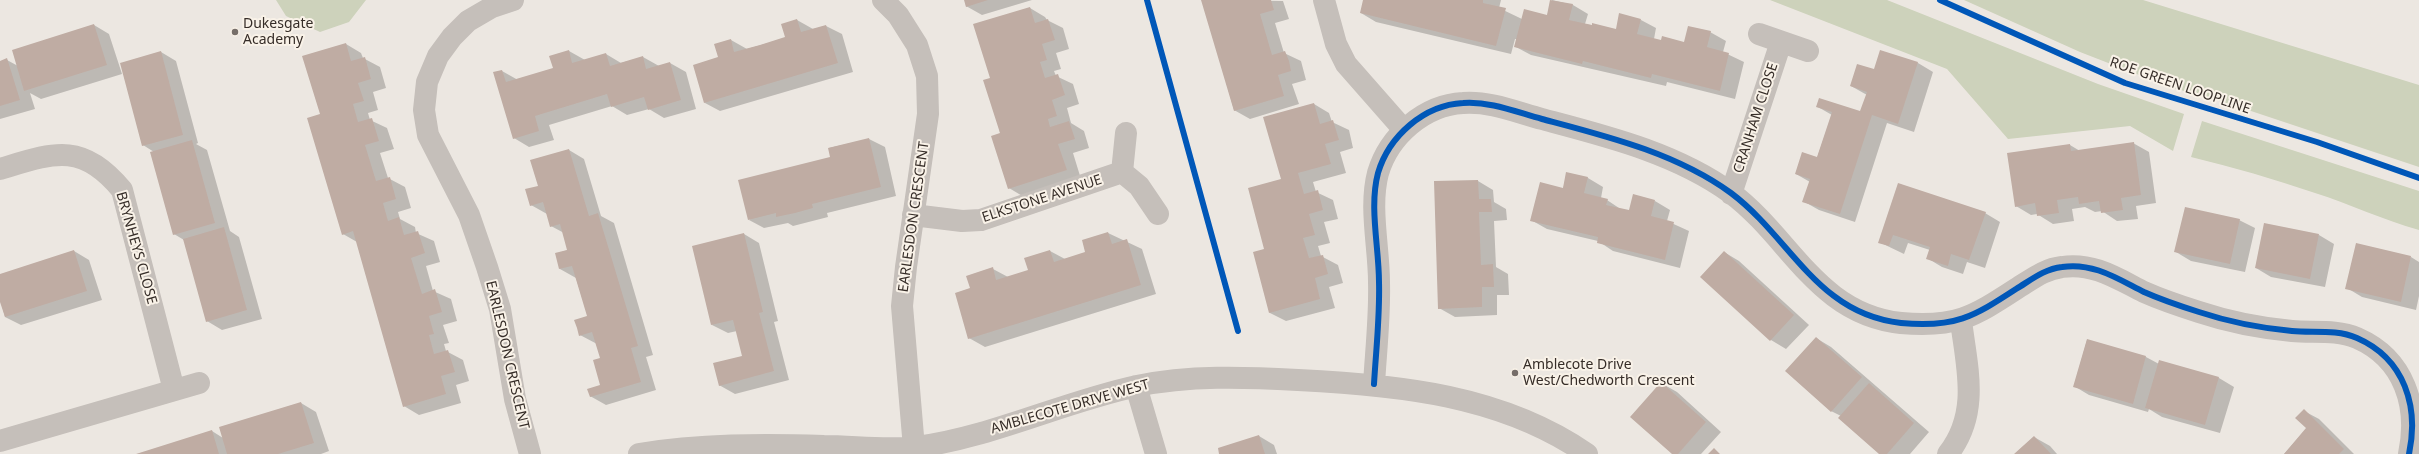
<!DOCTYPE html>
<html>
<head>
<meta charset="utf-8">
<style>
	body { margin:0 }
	canvas { display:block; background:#ece7e1 }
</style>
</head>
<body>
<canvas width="2419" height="454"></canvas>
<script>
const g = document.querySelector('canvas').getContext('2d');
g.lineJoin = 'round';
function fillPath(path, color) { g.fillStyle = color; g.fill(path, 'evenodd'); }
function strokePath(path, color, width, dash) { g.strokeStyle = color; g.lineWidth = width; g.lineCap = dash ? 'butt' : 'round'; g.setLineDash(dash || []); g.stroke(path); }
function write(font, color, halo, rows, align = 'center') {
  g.font = font + ' "Noto Sans",sans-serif'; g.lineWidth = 4; g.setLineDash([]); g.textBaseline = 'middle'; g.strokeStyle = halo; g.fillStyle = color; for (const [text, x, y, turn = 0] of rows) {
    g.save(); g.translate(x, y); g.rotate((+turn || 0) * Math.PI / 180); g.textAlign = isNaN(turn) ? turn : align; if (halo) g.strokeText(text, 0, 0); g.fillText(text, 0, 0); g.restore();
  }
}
fillPath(new Path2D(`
	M276,0H366L349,22L320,32L286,16Z
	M1770,0H1887L2098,84L2184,114L2173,151L2130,126L2008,139L1947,69Z
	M1964,0H2143L2419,85V167L2230,104L2170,87L2080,52Z
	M2202,121L2419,191V230C2383,220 2350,204 2315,193C2274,179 2233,167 2191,157Z`), '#cdd2bb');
fillPath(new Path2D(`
	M965,0H1032L982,15L966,6Z
	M1203,0L1283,1L1289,19L1275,23L1284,53L1301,61L1306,80L1292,84L1299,104L1250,119L1234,110Z
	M1364,0H1501L1499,8L1522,19L1547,16L1552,0L1573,5L1588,14L1585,24L1616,30L1641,20L1656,28L1654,39L1661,41L1685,43L1710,32L1726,41L1723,52L1744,62L1735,99L1667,82L1666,86L1531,55L1516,47L1517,39H1515L1511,54L1376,22L1361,13Z
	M1030,8L1045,17L1047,20L1063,28L1069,49L1056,53L1061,69L1054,71L1056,76L1073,84L1079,104L1067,108L1071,123L1084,131L1089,148L1073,153L1081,179L1024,197L1009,188L991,78Z
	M797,20L813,29L826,26L842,34L853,72L720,111L705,103L719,58L731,40L747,49L786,38Z
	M94,25L109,34L122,74L41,99L30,93L35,109L0,119V62L7,60L18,66Z
	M346,44L361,53L363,58L380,67L386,88L373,92L378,110L368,113L370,120L387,128L394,149L380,153L388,178L405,187L411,208L398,212L400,219L415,227L416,233L434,241L440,262L426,266L433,291L451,299L457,321L443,325L449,343L444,344L446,351L463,360L469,381L456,385L461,403L419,415L404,406L357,242L343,234L321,115Z
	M569,51L585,60L606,54L621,63L643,57L659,66L670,63L686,72L696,109L664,118L649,109L627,115L612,106L549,125L554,140L529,147L514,138L502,71L518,80L555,69Z
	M1881,51L1918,63L1933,72L1914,132L1887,123L1855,222L1819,210L1803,201L1810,182L1796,174L1817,158L1832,115L1818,107L1861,112L1867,95L1851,86L1875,71Z
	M161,52L176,61L198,143L196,144L207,150L230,231L239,237L262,319L222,330L207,321L184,240L174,234L154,152L143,145Z
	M1314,104L1329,113L1332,122L1349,130L1353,148L1340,152L1346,173L1313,182L1316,192L1333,200L1338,219L1324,222L1330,243L1318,246L1321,256L1338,265L1343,283L1329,287L1335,308L1286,321L1270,313L1265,249L1282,179Z
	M869,139L885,147L896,196L827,213L828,217L793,226L788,223L764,228L749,220L831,158L829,148Z
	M2133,143L2149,152L2156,203L2136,206L2138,219L2117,221L2102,211L2095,212L2085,207L2072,209L2074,221L2053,224L2037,214L2031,215L2016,206L2070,145L2080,151Z
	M569,150L584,159L601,216L614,223L653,355L646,357L656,390L606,405L590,396L601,386V358L597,344L580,335L588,316L576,278L560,269L556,254L568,250L564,233L551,226L547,214L531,205L539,186Z
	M1567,173L1588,178L1603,187L1601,198L1607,200L1622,210L1630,211L1655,201L1670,210L1667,221L1689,231L1680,268L1613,251L1598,241L1547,229L1531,220L1563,189Z
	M1478,181L1493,190L1494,202L1506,209L1507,220L1494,221L1496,267L1508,274L1509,295H1497V315L1455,317L1439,308L1435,182Z
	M1899,184L1985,213L2000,222L1985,268L1967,262L1963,274L1942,267L1927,258L1930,250L1908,243L1904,254L1879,242Z
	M2239,220L2255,228L2245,272L2191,261L2176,252Z
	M1108,233L1142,249L1156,294L985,347L969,338L971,289L993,269L1008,277L1029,271L1037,255L1050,251L1065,259L1087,253Z
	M744,234L759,243L778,321L774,322L789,380L735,394L719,385L743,356L737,331L728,333L712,325Z
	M2319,235L2334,244L2325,287L2271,277L2256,268Z
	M74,251L89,260L102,300L21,325L5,317L0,298V275Z
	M1724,252L1739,261L1809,325L1786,349L1771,340L1701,277Z
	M2411,257L2419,262V296L2416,310L2362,297L2347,288Z
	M1816,338L1831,347L1929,432L1910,454H1881L1841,416L1831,411Z
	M2087,340L2146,357L2159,364L2160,361L2219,378L2234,387L2220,433L2162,417L2149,409L2148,412L2089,395L2074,386Z
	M1661,383L1677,392L1721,432L1701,454H1674Z
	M301,403L316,412L329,451L321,454H138L212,431L223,438Z
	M2304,411L2319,419L2354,454H2284L2307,428Z
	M1259,436L1274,445L1277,454H1221Z
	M2034,437L2050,446L2057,454H2016Z`), '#0003');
fillPath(new Path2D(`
	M964,0H988L966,7Z
	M1201,0H1271L1274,10L1260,14L1272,55L1285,51L1289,61L1291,71L1278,75L1284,96L1234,111Z
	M1363,0H1483V3L1506,8L1496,46L1360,13Z
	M1550,0L1573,4L1569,20L1592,25V23L1616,29L1619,13L1641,19L1637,34L1661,40L1662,36L1684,42L1688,26L1711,31L1707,47L1729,53L1720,91L1652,74L1651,78L1583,61L1582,64L1514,47L1524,9L1547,15Z
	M1030,7L1035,23L1048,19L1055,40L1042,44L1047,60L1040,62L1045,78L1058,74L1065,95L1052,100L1057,116L1048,119L1050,127L1069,121L1075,139L1058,144L1067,170L1008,189L991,136L1000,133L983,80L990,78L973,24Z
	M797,19L801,32L826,25L838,63L704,103L693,65L718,57L714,44L731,39L734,52L760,45L785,37L781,24Z
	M94,24L107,65L24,91L12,50Z
	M346,43L351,61L365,57L371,79L358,83L364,101L353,104L358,122L372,118L379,141L365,145L376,181L390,177L396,199L383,203L388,221L399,217L404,235L418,231L425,253L411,258L422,294L435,289L442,312L429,316L434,334L429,335L434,354L448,350L455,372L441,376L446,394L403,407L353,231L342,235L307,118L320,114L302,56Z
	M569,50L572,63L606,53L610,66L643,56L646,69L670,62L681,100L648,110L644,97L611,107L607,94L535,116L539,131L513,139L493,72L502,70L506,82L553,68L549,56Z
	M1880,50L1918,62L1898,124L1872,115L1840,214L1802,202L1810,179L1795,174L1802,152L1817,157L1832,112L1816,107L1819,98L1860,111L1867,92L1850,86L1857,64L1874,69Z
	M161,51L183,135L142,146L120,63Z
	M7,58L20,100L0,106V61Z
	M1314,103L1320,124L1333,120L1339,140L1325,144L1331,164L1298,173L1304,194L1318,190L1323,210L1309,214L1315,235L1303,238L1309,258L1323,255L1328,274L1315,278L1320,299L1269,313L1253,252L1264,249L1248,188L1281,179L1263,117Z
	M869,138L881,187L812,204L813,208L795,213L776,217V213L748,220L738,180L830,157L828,148Z
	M192,140L215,223L173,235L150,152Z
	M2134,142L2141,195L2121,198L2123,210L2101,213L2099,201L2079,204L2078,197L2057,200L2059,213L2037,216L2035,203L2015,207L2007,153L2070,144L2071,151Z
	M569,149L589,216L598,213L638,346L631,348L641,382L590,397L587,389L600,385L593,360L600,358L592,332L579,336L577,328L574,320L587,316L572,266L559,269L555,253L567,250L560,224L550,227L543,202L530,206L525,189L538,186L530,160Z
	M1566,172L1588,177L1584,193L1608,199L1606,205L1629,210L1633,194L1655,200L1651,216L1674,222L1665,260L1597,243L1598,237L1530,221L1540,182L1563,188Z
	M1478,180L1479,199H1491L1492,212H1479L1481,265L1493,264L1494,287H1482V307L1438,309L1434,181Z
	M1898,183L1986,212L1969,260L1951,254L1948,266L1926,259L1930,247L1893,235L1889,246L1878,243Z
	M2185,207L2240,219L2230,264L2174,252Z
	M2264,223L2319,234L2310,279L2255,268Z
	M224,227L247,310L206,322L183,239Z
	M1108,232L1112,244L1127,239L1141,285L968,339L955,293L970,288L966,276L993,267L996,280L1028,270L1024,258L1050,250L1054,262L1085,252L1082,240Z
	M744,233L763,312L759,313L774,371L719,386L713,363L742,356L733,320L711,325L692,246Z
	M2356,243L2411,256L2401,302L2345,289Z
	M74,250L87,291L5,317L0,302V274Z
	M1724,251L1794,315L1770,341L1700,277Z
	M1816,337L1862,377L1831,412L1785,371Z
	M2087,339L2146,356L2133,404L2073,387Z
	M2159,360L2219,377L2205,425L2145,408Z
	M1661,382L1706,422L1678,454H1672L1630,417Z
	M1869,383L1914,423L1887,454H1879L1838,418Z
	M301,402L314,443L278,454H227L219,427Z
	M2304,409L2344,449L2339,454H2284L2306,428L2295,418Z
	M212,430L219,454H136Z
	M1259,435L1265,454H1219L1218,448Z
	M2034,436L2051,454H2014Z
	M1714,448L1720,454H1708Z`), '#bfaca3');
strokePath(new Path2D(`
	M513,0L492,7L468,21L452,37L438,56L427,82L424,110L428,135L469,215L487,267L500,309L515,399L530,454
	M883,0L898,15L917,45L927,76L928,114L906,267L902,306L914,448
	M1324,0L1336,44L1346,64L1404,130
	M1759,34L1808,51
	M1126,133L1122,172L1139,186L1158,214
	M0,169C53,153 82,141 122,190L174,390
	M1731,194L1781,42
	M913,215L962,221L981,220L1122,172
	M1374,384C1376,350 1380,316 1379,282C1379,247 1369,207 1378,173C1389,136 1424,105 1463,103C1490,101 1516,112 1542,119C1606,136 1676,153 1731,193C1791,238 1817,314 1901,323C1955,328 1973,317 2016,289C2031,280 2044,269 2062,267C2093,262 2118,279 2144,292C2162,300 2180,306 2199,312C2229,322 2260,328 2292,331C2313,333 2336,329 2357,338C2405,359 2419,407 2409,454
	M1136,386L1156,454
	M0,441L199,383
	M639,454C699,444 763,444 824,446C854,446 887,451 917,447C992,437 1063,402 1137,386C1189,375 1245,377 1298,380C1398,385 1502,395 1587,454
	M1948,454C1980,413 1967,368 1961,321`), '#c5bfba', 22);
strokePath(new Path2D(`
	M1147,0L1238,331
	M1940,0L2125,83L2317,142L2419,178
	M1374,384C1376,350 1380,316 1379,282C1379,247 1369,207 1378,173C1389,136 1424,105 1463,103C1490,101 1516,112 1542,119C1606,136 1676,153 1731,193C1791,238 1817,314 1901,323C1955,328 1973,317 2016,289C2031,280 2044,269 2062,267C2093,262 2118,279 2144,292C2162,300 2180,306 2199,312C2229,322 2260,328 2292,331C2313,333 2336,329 2357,338C2405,359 2419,407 2409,454`), '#0057b8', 6);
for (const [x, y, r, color] of [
	[235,32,4,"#766e69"],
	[1515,373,4,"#766e69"]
]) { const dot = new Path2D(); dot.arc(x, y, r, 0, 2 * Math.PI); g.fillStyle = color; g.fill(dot); strokePath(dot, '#f9f2e8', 1.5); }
write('14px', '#362d28', '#f9f2e8', [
	["Dukesgate",243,24],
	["Academy",243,40],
	["Amblecote Drive",1523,365],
	["West/Chedworth Crescent",1523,381]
], 'left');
write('14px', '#362d28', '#f9f2e8', [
	["ROE GREEN LOOPLINE",2180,86,19],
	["CRANHAM CLOSE",1756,118,-72],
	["ELKSTONE AVENUE",1042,199,-18],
	["EARLESDON CRESCENT",914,217,-82],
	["BRYNHEYS CLOSE",136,248,74],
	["EARLESDON CRESCENT",507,355,77],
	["AMBLECOTE DRIVE WEST",1070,407,-16]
]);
</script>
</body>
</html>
